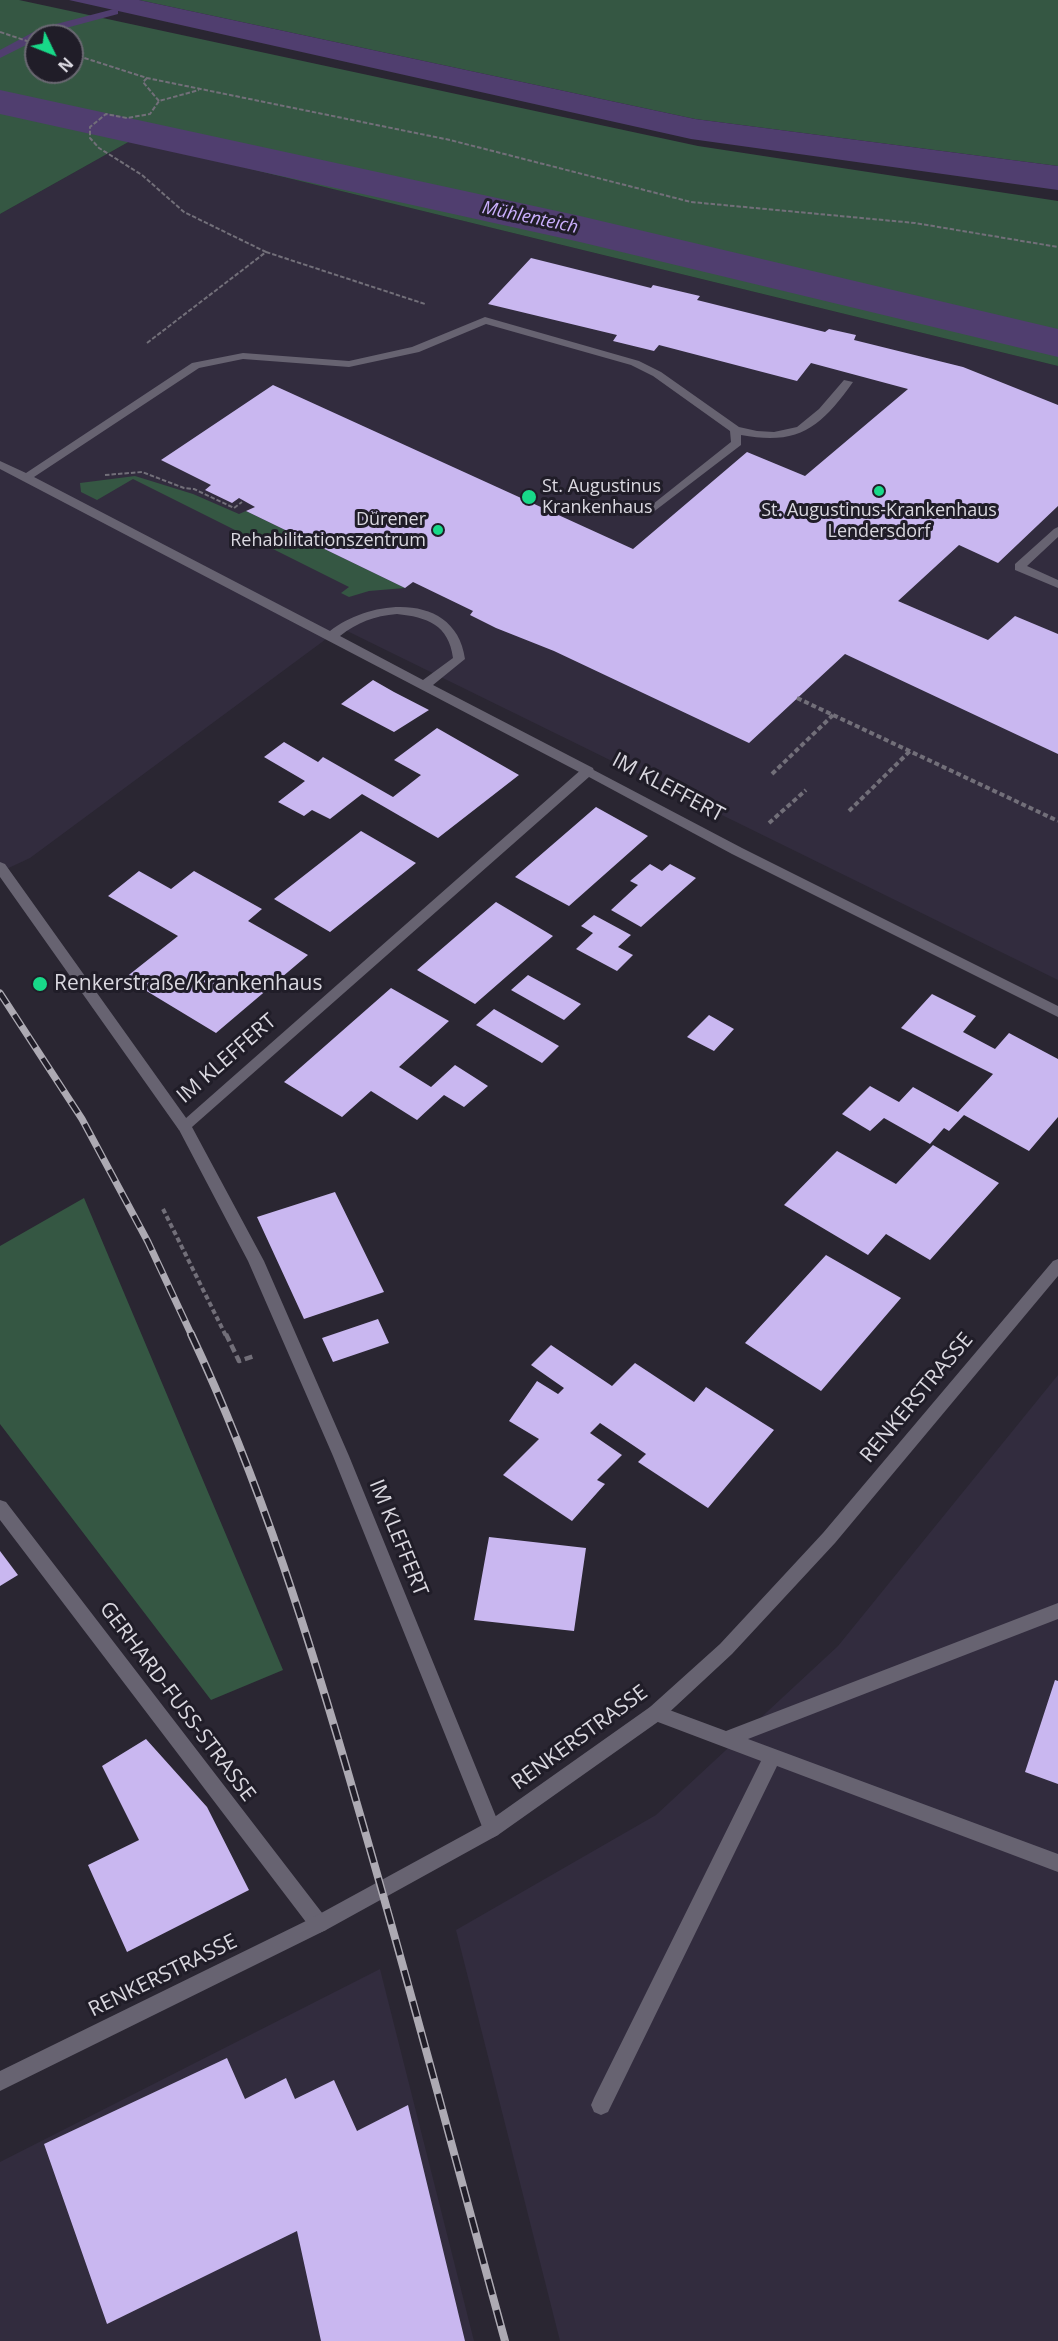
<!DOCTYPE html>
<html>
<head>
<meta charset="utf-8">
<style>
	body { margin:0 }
	#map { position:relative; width:1058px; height:2341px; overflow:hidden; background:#2a2632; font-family:"Open Sans",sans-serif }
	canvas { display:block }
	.north { position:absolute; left:24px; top:24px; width:60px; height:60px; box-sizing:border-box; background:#201d28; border:2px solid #6a6872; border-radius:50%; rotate:133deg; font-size:16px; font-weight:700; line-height:24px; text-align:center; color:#dad8e0 }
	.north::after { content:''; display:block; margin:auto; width:21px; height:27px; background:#18d989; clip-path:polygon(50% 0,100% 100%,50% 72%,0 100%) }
</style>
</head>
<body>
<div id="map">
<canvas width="1058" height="2341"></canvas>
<div class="north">N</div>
</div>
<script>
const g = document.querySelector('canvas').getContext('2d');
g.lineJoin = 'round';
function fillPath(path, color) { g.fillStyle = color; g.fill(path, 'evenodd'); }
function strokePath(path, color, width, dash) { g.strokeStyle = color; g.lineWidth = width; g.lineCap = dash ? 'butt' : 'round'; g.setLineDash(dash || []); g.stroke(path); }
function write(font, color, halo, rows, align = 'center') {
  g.font = font + ' "Open Sans",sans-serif'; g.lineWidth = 6; g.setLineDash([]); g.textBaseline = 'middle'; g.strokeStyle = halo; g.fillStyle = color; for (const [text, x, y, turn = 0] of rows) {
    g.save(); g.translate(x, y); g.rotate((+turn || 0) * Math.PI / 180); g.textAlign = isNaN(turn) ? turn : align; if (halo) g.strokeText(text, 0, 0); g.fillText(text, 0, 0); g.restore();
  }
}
fillPath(new Path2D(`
	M132,140L1058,366V980L341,628L30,858L0,872V214Z
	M1058,1375V2341H560L456,1930L656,1815L838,1646Z
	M380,1969L474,2341H0V2162Z`), '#322c3e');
fillPath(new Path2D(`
	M0,0H19L698,146L1058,201V366L132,140L0,214ZM36,36H72V72H36Z
	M139,0H1058V166L695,119Z
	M135,476L193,494L239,514L246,511L405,588L369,591L349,597L341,593L349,587L133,479L97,500L81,492L80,483Z
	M84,1198L283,1670L211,1700L0,1424V1246Z`), '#355743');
fillPath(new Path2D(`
	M69,0H139L695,119L1058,166V190L691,139Z`), '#503e6f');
fillPath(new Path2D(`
	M114,9L118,10V14L36,36V40L0,58V50L41,28Z`), '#503e6f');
fillPath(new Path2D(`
	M0,90L580,216L1058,329V357L580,242L0,114Z`), '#503e6f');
fillPath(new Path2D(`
	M531,258L651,288L653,285L700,296L697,300L825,332L829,329L856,335L854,340L963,367L1058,405V506L998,563L959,545L898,601L988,640L1015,616L1058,634V754L845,654L749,743L554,651L496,628L470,615L473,611L413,582L405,588L246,511L255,507L239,498L232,503L205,490L211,485L161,460L273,385L633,549L747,452L805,476L908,389L811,363L797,381L659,345L654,351L613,341L617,335L488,304Z
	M373,680L394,692L429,710L394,732L341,704Z
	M437,728L519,775L438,838L362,794L330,819L312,810L304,816L278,802L305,781L264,757L284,742L318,762L323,757L393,797L421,775L394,760Z
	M596,807L648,836L569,906L515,877Z
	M361,831L416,863L330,932L274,899Z
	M650,864L662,871L670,864L696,878L641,927L611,910L638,885L630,881Z
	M139,871L171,889L194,871L262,909L248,921L308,955L216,1033L125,978L178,936L108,896Z
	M496,902L553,936L475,1004L417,970Z
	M594,915L631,935L618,947L633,955L617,971L576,949L593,933L581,926Z
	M528,975L581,1004L564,1020L511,990Z
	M391,988L449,1021L399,1067L431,1087L455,1065L488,1086L464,1107L444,1095L417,1120L371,1091L342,1117L284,1082Z
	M932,994L976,1016L963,1032L995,1049L1009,1033L1058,1059V1117L1029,1151L964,1115L949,1131L944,1128L930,1144L884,1118L870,1131L842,1114L870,1086L899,1102L913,1087L958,1112L993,1074L901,1028Z
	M494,1009L559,1046L542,1063L476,1025Z
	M709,1015L734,1029L714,1051L687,1037Z
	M933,1145L999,1183L930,1260L886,1234L868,1255L784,1205L837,1151L896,1184Z
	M335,1192L384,1292L304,1319L257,1217Z
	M826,1255L901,1298L821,1391L745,1343Z
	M378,1319L389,1343L333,1362L322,1338Z
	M551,1345L612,1386L635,1363L694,1402L706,1387L774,1430L708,1508L638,1462L646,1454L600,1423L590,1433L622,1455L597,1480L605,1484L572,1521L503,1475L539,1439L509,1421L537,1381L558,1394L564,1388L531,1365Z
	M489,1537L586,1548L574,1631L474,1620Z
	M0,1551L18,1575L0,1586Z
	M1055,1680L1058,1681V1784L1025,1772Z
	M146,1739L207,1807L249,1890L127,1952L88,1865L139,1840L102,1766Z
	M227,2058L245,2099L286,2078L295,2099L334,2080L357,2131L408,2105L465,2341H321L297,2231L107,2324L44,2144Z`), '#c9b7f0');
strokePath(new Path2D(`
	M0,32L36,44
	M72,54L147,78L450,140L691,202L915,223L1058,247
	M147,78L143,82L159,101
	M266,252L425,304
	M147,343L266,252L184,212L142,175L99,148L90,138V127L106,114L127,118L150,114L159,101L199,90
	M105,475L142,472L184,488L194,489L234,508L242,502`), '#726f79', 2, [4.5, 2]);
strokePath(new Path2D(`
	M797,698L1058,821
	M772,774L833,715
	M849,811L910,751
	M769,823L806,790
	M163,1209L226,1336`), '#726f79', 4, [5, 3]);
strokePath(new Path2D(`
	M226,1334L239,1361L254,1356`), '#726f79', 4.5, [8, 4]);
fillPath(new Path2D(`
	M485,317L639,361L661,372L739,427L757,431L774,432L797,427L819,409L844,380L853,382C821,427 799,446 741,435V445L652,513L648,512V508L731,442L730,431L653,376L631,365L486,324L419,352L349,367L243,359L199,368L34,477L330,631C372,598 456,592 465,659L433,685L593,768L594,771L593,774H583L0,469V461L26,473L192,363L243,353L349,361L412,347ZM397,614C427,617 449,625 453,658L423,680L340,636C358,622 374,616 397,614Z
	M1058,527V537L1027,566L1058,580V588L1015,570V564L1054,529Z
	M0,862L5,864L189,1122L191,1126L189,1130H179L0,877Z
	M1058,1603V1619L748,1739L1058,1854V1872L777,1766L608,2112L601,2115L594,2112L591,2105L594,2098L761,1761L650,1719L647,1713L650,1707L656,1705L726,1731Z`), '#676371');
fillPath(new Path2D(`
	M588,767L742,848L1058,1006V1017L732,854L589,777L192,1127L264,1261L349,1456L501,1829L498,1835L492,1838L486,1835L483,1829L333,1456L248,1261L177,1126L583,768Z
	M0,1500L6,1502L326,1918L328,1924L326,1930L319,1933L312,1930L0,1520Z`), '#676371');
fillPath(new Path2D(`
	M1058,1259V1276L835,1543L732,1654L662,1719L498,1835L326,1930L0,2091V2071L312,1918L486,1823L650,1707L720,1644L823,1533L1053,1261Z`), '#676371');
const railFar1 = new Path2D(`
	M0,993L82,1119L148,1242L192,1336`);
const rail = new Path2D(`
	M191,1334C262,1485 311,1644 357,1804C409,1982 456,2162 505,2341`);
strokePath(railFar1, '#adaab3', 7);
strokePath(rail, '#adaab3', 8);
strokePath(railFar1, '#201d28', 4.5, [13]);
strokePath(rail, '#201d28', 5, [16]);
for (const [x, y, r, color] of [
	[879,491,6,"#18d989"],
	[529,497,8,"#18d989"],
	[438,530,6,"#18d989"],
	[40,984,8,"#18d989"]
]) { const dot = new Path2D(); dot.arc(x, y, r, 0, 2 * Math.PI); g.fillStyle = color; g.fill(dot); strokePath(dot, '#201d28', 2); }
write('italic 18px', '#caaffd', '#201d28', [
	["Mühlenteich",530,218,12]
]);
write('18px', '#dad8e0', '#201d28', [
	["St. Augustinus",542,487],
	["Krankenhaus",542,508],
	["St. Augustinus-Krankenhaus",879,511,"center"],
	["Lendersdorf",879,532,"center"],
	["Dürener",426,520,"right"],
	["Rehabilitationszentrum",426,541,"right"]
], 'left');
write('21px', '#dad8e0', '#201d28', [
	["IM KLEFFERT",668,788,28],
	["IM KLEFFERT",227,1059,-41],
	["RENKERSTRASSE",917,1398,-50],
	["IM KLEFFERT",398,1538,68],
	["GERHARD-FUSS-STRASSE",177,1702,53],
	["RENKERSTRASSE",580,1738,-36],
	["RENKERSTRASSE",163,1976,-26]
]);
write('21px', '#dad8e0', '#201d28', [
	["Renkerstraße/Krankenhaus",54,984]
], 'left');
</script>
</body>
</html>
